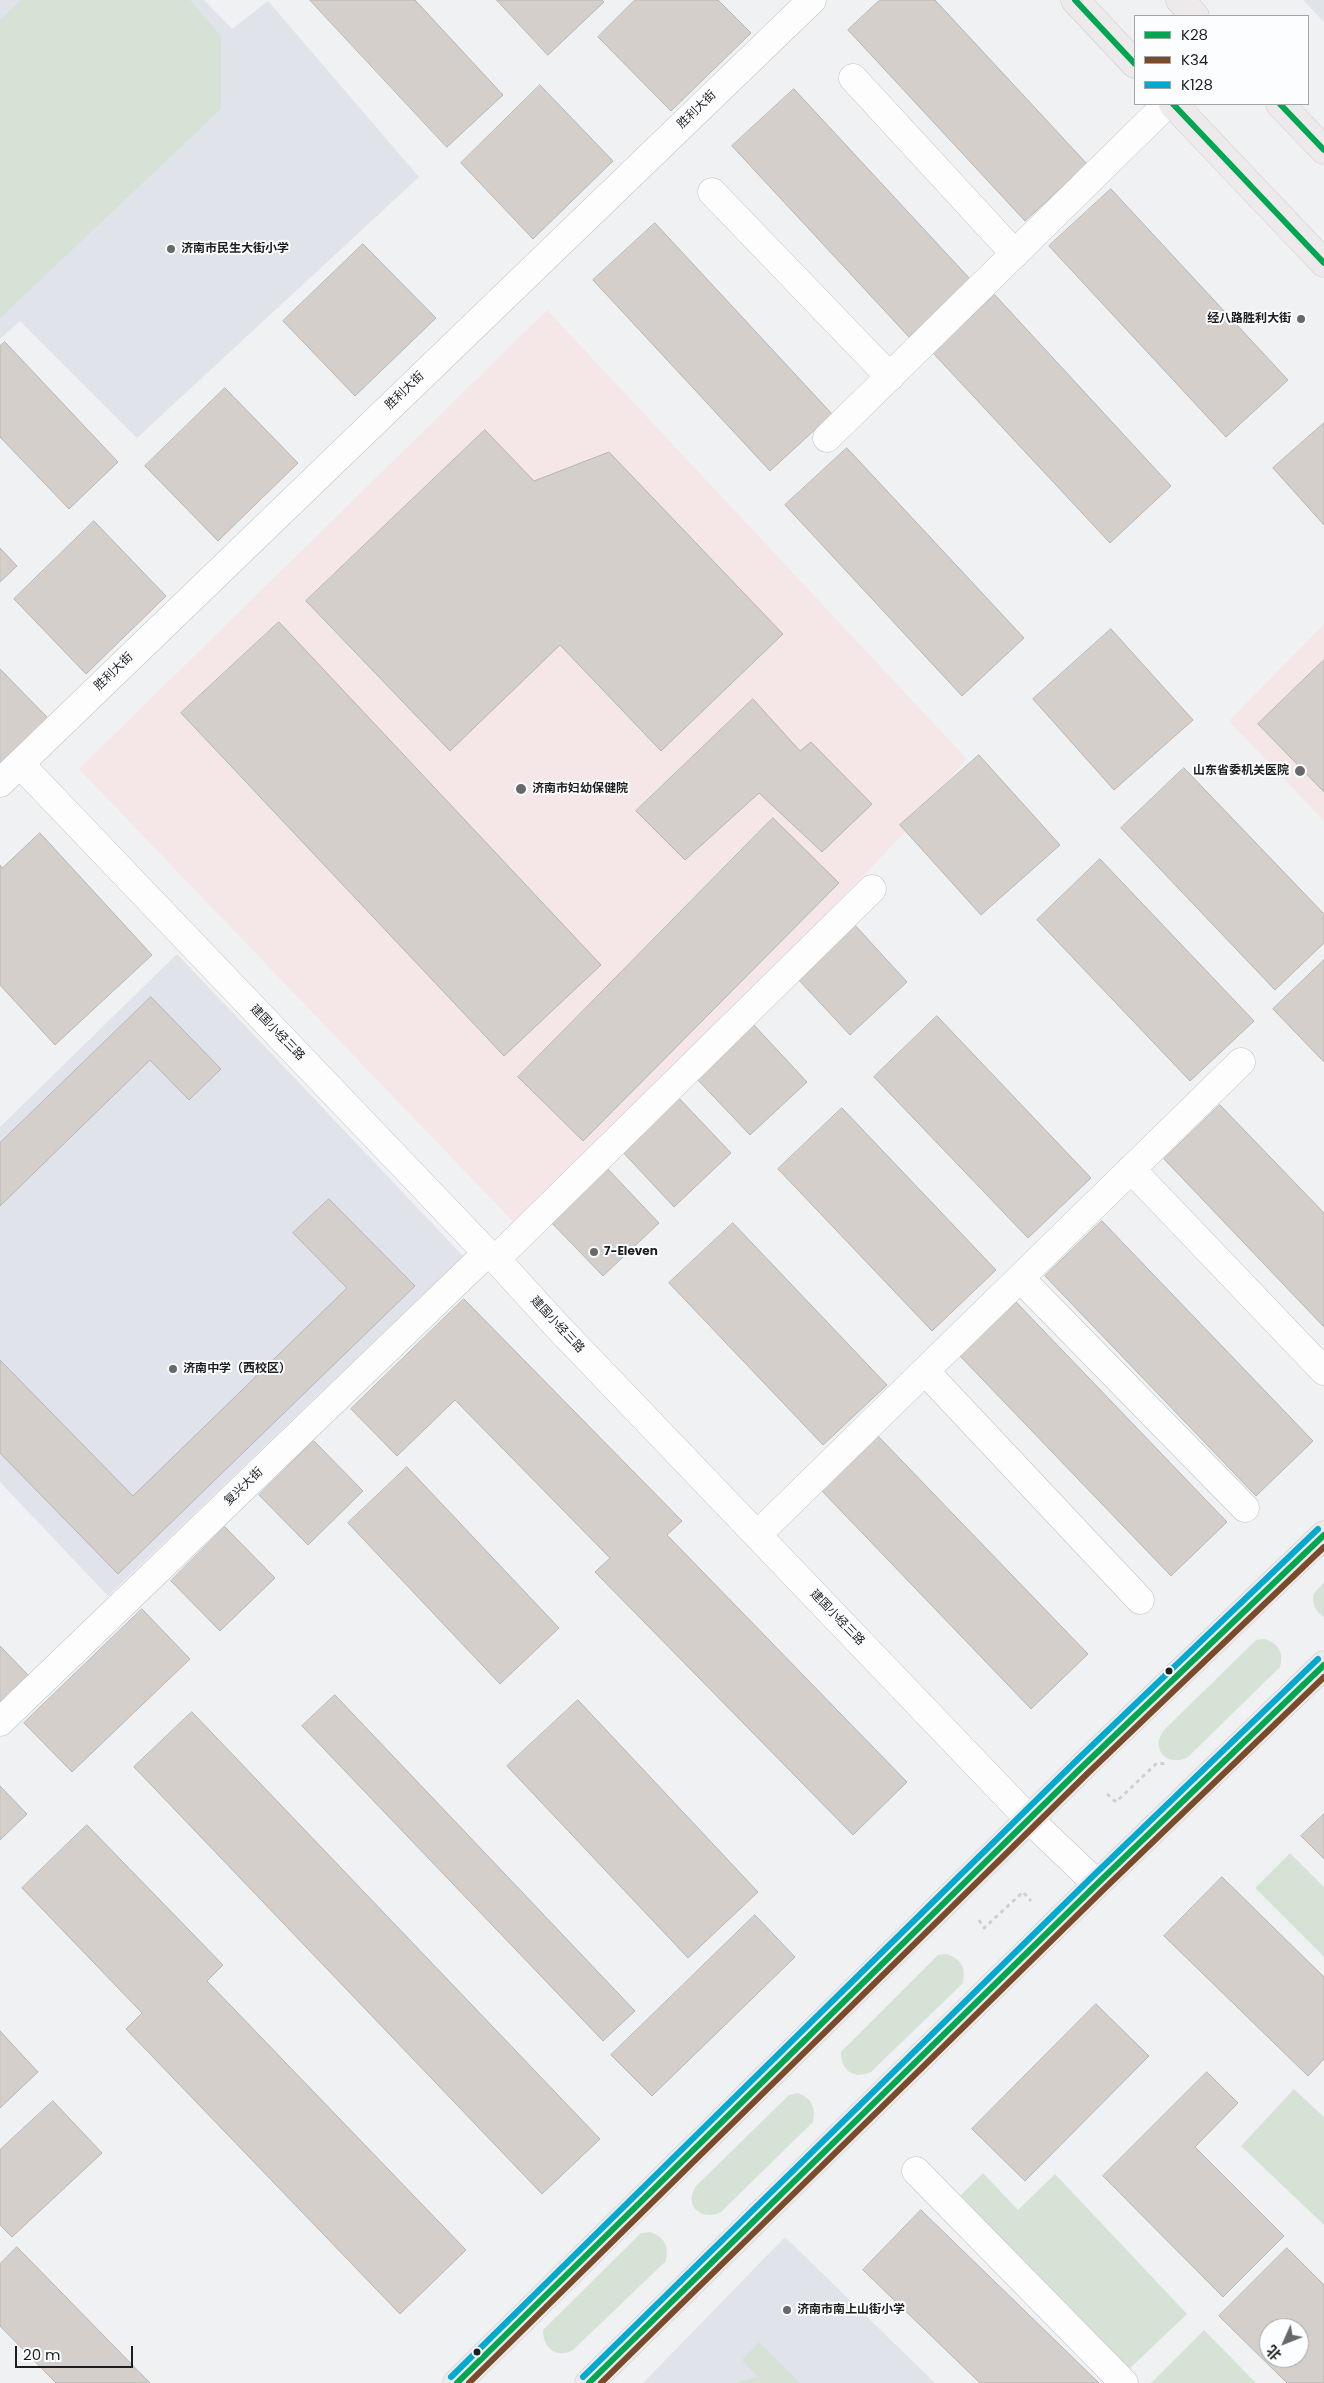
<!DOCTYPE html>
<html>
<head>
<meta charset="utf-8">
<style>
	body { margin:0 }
	#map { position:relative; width:1324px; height:2383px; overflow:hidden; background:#eff1f3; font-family:Poppins,"Noto Sans SC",sans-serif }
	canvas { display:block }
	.legend { position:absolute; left:1134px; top:15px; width:175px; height:90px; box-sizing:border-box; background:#fcfdff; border:1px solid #a3a4a5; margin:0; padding:6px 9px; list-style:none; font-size:15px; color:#1d1e1f }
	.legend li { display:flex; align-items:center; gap:10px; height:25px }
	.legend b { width:25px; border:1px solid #a3a4a5 }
	.north { position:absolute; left:1259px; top:2318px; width:50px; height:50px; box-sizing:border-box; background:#fcfdff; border:1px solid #a3a4a5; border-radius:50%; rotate:226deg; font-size:14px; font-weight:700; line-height:20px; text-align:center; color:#1d1e1f }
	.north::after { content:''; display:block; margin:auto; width:18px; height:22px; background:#666869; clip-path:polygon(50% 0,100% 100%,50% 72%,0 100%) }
	.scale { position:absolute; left:15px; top:2346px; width:118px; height:22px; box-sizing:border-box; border:2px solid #1d1e1f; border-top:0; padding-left:6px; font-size:15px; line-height:18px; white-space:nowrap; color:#1d1e1f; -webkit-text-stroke:4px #fcfdff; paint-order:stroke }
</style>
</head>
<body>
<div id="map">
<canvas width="1324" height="2383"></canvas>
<ul class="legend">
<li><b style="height:6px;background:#00a651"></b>K28</li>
<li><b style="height:6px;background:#7a4b2a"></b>K34</li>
<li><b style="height:6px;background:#00a9ce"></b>K128</li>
</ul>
<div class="north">北</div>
<div class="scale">20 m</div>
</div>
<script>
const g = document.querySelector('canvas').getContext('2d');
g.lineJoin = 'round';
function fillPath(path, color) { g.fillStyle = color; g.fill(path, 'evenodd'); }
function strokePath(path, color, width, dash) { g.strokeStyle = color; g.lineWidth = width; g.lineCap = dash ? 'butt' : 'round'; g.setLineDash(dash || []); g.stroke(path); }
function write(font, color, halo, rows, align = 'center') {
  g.font = font + ' Poppins,"Noto Sans SC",sans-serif'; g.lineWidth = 4; g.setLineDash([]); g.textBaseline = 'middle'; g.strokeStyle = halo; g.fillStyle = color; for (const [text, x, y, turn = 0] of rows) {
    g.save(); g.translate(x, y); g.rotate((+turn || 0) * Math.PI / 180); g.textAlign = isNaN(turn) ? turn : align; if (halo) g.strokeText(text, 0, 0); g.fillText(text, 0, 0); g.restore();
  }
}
fillPath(new Path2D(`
	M0,0H204L232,29L268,1L419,177L137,438L20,321L0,339Z
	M1303,0H1324V22Z
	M177,954L463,1256L108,1596L0,1482V1127Z
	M785,2237L935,2383H643Z`), '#e0e3ea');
fillPath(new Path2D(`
	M547,310L966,758L928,808L523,1232L79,769Z
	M1324,624V821L1229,721Z`), '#f5e7e7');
fillPath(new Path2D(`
	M21,0H190L221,36V109L0,318V20Z
	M1324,1582V1617C1315,1611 1313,1605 1313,1595Z
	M1265,1639C1279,1644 1284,1653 1280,1667L1188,1757C1168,1768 1149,1749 1164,1730L1256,1640Z
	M1290,1853L1324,1887V1957L1255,1888Z
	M947,1954C962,1960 966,1968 963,1983L871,2072C853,2080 841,2070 841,2052L938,1955Z
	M1294,2089L1324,2117V2225L1241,2146Z
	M798,2093C812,2099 816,2107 813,2122L721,2212C701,2222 682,2204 697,2185L789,2095Z
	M983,2173L1018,2210L1055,2174L1187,2314L1125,2373L959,2197Z
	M650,2232C665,2237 669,2246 666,2261L573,2350C556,2359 543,2348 543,2330L641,2233Z
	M1204,2330L1256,2383H1151Z
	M759,2342L800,2383H733L758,2377L742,2360Z`), '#d7e2d7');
const building = new Path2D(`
	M310,0H415L503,95L447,147Z
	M497,0H602L604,2L548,55Z
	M635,0H718L751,33L671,111L598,37Z
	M880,0H935L1087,164L1025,221L848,30Z
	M540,85L613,161L533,239L461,163Z
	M794,89L971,280L909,337L732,146Z
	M1111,189L1288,380L1226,437L1049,246Z
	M655,223L832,414L770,471L593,280Z
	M363,244L436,318L355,396L283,321Z
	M995,295L1171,486L1110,543L933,353Z
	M5,342L118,462L69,509L0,437V346Z
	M225,388L298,463L218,541L145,466Z
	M1324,423V525L1273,468Z
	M485,430L534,481L609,452L783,634L661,751L560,645L450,751L306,601Z
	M847,448L1024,638L962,696L785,505Z
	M94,521L166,596L86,674L14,599Z
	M0,548L17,566L0,582Z
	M279,622L601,965L504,1056L181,713Z
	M1111,629L1193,720L1114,790L1033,699Z
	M1324,660V792L1258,724Z
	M0,669L48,718L0,765Z
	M753,699L800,751L811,742L872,804L822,852L759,793L685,860L636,811Z
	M979,755L1060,845L981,915L900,825Z
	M1184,768L1324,914V943L1275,990L1121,828Z
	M773,818L839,883L583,1141L518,1077Z
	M40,833L152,955L55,1045L0,985V865L2,868Z
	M1100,859L1254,1021L1190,1081L1037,920Z
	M853,923L907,982L850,1035L796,977Z
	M1324,960V1062L1273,1009Z
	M151,997L221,1069L189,1100L150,1060L0,1206V1143Z
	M937,1016L1091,1178L1028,1238L874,1077Z
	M753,1024L807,1082L750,1135L695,1077Z
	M676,1095L731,1153L674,1207L620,1149Z
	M1220,1105L1324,1213V1327L1164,1159Z
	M842,1108L996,1270L932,1331L778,1169Z
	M605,1166L659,1223L603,1276L548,1219Z
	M329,1199L415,1286L118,1574L0,1453V1360L133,1496L347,1288L293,1233Z
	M1102,1221L1313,1441L1256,1496L1045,1276Z
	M733,1223L887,1385L823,1445L669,1283Z
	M464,1299L682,1521L667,1535L907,1782L853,1835L595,1572L610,1558L455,1400L397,1456L351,1409Z
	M1016,1302L1227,1522L1171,1576L960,1356Z
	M877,1435L1088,1654L1031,1709L820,1489Z
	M314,1441L363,1491L308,1545L259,1495Z
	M407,1467L559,1628L500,1684L348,1523Z
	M225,1527L275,1578L220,1631L171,1581Z
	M142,1609L190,1659L72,1772L24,1723Z
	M0,1646L29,1676L0,1702Z
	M335,1695L635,2011L603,2041L302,1726Z
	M578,1700L758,1892L688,1958L507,1766Z
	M192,1712L600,2139L542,2194L134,1767Z
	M0,1786L27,1814L0,1840Z
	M1324,1814V1859L1301,1836Z
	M87,1825L223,1965L207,1981L466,2250L400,2314L126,2029L142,2013L22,1888Z
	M1222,1877L1324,1977V2059L1308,2076L1164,1936Z
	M755,1915L795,1957L652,2096L611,2055Z
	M1096,2004L1149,2056L1025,2181L972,2129Z
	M0,2031L38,2072L0,2108Z
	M1207,2072L1238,2103L1195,2147L1284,2236L1223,2297L1103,2176Z
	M53,2101L102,2153L12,2237L0,2225V2150Z
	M921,2210L1099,2383H980L863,2270Z
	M17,2247L150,2383H56L0,2326V2264Z
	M1287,2248L1324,2285V2383H1287L1219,2316ZM1269,2328H1299V2358H1269Z`);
fillPath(building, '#d4cfca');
strokePath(building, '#b6b6b6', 1);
const minor = new Path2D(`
	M853,78L1015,254
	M712,192L890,377
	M827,438L1167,104
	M20,764L487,1253L496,1259L556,1325L1029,1819L1097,1884
	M0,783L812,0
	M1131,1169L1324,1371
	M496,1259L872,889
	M1020,1278L1245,1508
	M925,1371L1140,1600
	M757,1535L1241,1062
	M0,1722L487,1253
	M916,2171L1124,2383`);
const major = new Path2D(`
	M1075,0L1135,64
	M1180,0L1195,16
	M1173,104L1324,263
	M1280,104L1324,150
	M457,2383L1082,1767L1324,1535
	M589,2383L1097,1884L1324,1665`);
strokePath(minor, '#c1c2c4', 29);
strokePath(major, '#cccdce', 29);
strokePath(new Path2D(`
	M1107,1794L1116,1802L1157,1763L1168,1764
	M979,1920L984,1928L1023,1892L1031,1901`), '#cfcfd0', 3, [4, 4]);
strokePath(minor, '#fdfdfd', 28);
strokePath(major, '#eee9eb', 28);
strokePath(new Path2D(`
	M1075,0L1135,64
	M1173,104L1324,263
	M1280,104L1324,150
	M457,2383L1082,1767L1324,1535
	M589,2383L1097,1884L1324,1665`), '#00a651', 6);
strokePath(new Path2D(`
	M469,2383L1088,1773L1324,1547
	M601,2383L1103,1890L1324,1677`), '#7a4b2a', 6);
strokePath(new Path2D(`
	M451,2377L1076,1761L1318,1529
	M583,2377L1091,1878L1318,1659`), '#00a9ce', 6);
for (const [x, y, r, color] of [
	[171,249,5,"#666869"],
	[1301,319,5,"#666869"],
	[1300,771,6,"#666869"],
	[521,789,6,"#666869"],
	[594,1252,5,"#666869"],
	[173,1369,5,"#666869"],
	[1169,1671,4.5,"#1d1e1f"],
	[787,2310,5,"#666869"],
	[477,2352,4.5,"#1d1e1f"]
]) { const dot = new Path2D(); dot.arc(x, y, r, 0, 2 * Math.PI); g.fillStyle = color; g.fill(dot); strokePath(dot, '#fcfdff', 2); }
write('12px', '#1d1e1f', '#fcfdff', [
	["胜利大街",697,110,-44],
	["胜利大街",405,391,-44],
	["胜利大街",114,672,-44],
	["建国小经三路",277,1033,46],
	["建国小经三路",557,1325,47],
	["复兴大街",244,1487,-44],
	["建国小经三路",837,1618,46]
]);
write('bold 12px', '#1d1e1f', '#fcfdff', [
	["济南市民生大街小学",181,249],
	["经八路胜利大街",1291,319,"right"],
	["山东省委机关医院",1289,771,"right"],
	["济南市妇幼保健院",532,789],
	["7-Eleven",604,1252],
	["济南中学（西校区）",183,1369],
	["济南市南上山街小学",797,2310]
], 'left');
</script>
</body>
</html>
